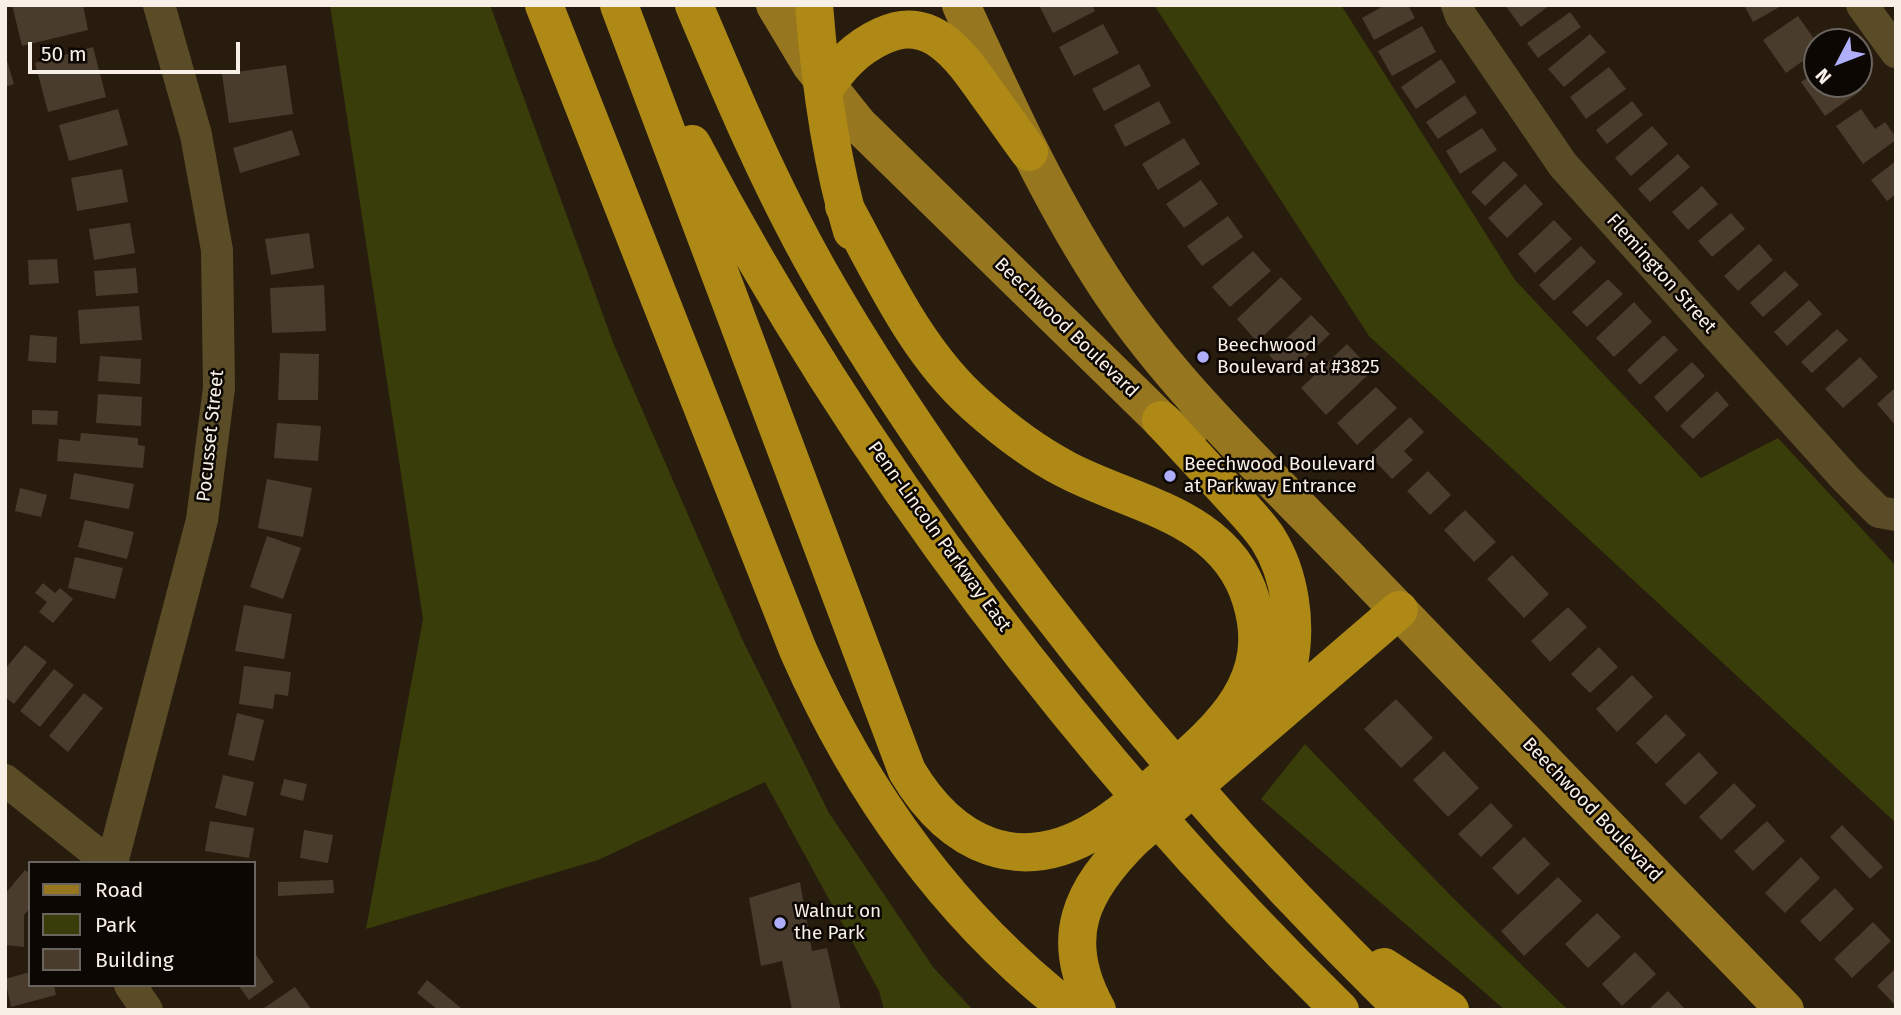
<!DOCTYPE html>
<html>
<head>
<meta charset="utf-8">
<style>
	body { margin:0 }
	#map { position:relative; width:1901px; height:1015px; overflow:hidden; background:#281c0e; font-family:"Fira Sans",sans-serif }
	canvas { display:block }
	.frame { position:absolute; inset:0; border:7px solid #f8f0e7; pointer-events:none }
	.legend { position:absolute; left:28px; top:861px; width:228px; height:126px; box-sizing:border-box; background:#0c0703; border:2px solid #6a645e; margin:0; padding:9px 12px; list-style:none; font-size:21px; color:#f8f0e7 }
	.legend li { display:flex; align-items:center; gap:14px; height:35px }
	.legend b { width:35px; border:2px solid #6a645e }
	.north { position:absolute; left:1803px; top:28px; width:70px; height:70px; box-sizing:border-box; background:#0c0703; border:2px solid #6a645e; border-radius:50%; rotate:228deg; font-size:19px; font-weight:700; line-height:28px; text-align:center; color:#f8f0e7 }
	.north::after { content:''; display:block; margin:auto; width:24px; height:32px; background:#aeaefb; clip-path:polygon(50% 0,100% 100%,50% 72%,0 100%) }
	.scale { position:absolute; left:28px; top:42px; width:212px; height:32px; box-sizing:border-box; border:4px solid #f8f0e7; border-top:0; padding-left:9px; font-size:21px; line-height:24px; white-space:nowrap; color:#f8f0e7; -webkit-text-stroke:5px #0c0703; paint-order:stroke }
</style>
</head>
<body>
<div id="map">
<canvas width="1901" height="1015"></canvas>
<div class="frame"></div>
<ul class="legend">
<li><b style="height:9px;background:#967720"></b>Road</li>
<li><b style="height:19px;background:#383d09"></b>Park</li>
<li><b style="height:19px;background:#493c2d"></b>Building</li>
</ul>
<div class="north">N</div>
<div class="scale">50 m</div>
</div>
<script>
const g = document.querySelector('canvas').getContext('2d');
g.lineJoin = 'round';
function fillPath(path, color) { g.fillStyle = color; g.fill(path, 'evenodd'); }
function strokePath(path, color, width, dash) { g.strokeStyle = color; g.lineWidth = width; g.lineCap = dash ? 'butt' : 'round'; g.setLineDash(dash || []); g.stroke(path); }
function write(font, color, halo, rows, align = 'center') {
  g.font = font + ' "Fira Sans",sans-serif'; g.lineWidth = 5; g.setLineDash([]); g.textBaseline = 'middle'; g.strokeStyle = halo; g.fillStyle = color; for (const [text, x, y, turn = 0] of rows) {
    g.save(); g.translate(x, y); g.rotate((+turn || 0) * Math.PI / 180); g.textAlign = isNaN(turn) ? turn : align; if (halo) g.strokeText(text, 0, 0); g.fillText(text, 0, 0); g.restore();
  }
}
fillPath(new Path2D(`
	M330,5H490L614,345L743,641L829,813L933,967L973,1010H884L879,991L765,782L598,860L366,929L423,619Z
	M1154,5H1341L1515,280L1701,478L1778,438L1896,566V823L1369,336Z
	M1305,744L1452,897L1568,1010H1505L1261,799Z`), '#383d09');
fillPath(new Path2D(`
	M12,5H83L88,30L22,46Z
	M1039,5H1092L1095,11L1053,33Z
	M1385,5H1408L1415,18L1374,40L1362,18Z
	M1505,5H1550L1521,27Z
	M1744,5H1783L1753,22Z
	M1570,12L1581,27L1538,58L1527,43Z
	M1798,16L1817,43V51L1786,73L1763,40Z
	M1103,24L1119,53L1074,76L1059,47Z
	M1422,26L1436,52L1392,76L1378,51Z
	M1590,34L1606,52L1564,87L1548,69Z
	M93,47L106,97L48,112L35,63Z
	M5,54L14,84L5,87Z
	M1441,59L1456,82L1416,109L1401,87Z
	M1139,64L1151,86L1104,111L1092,89Z
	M286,65L293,114L229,123L222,74Z
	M1609,67L1626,89L1586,119L1570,97Z
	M1817,70V84H1858L1862,90L1825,116L1801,82Z
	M1465,95L1477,113L1438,139L1426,122Z
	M1159,101L1171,123L1125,147L1114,125Z
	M1632,101L1643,115L1607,144L1596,130Z
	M118,109L128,145L69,161L59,125Z
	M1861,109L1875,129L1885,122L1896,137V140L1863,164L1836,126Z
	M1652,126L1668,144L1631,176L1615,158Z
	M1482,128L1497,150L1460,174L1446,151Z
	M292,130L300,155L240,173L233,148Z
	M1184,138L1200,164L1158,190L1142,164Z
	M1678,154L1690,167L1650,202L1638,189Z
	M1504,161L1518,175L1485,206L1471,192Z
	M1896,161V194L1887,201L1871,180Z
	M122,169L128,202L77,211L71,178Z
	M1201,180L1218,204L1184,228L1166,204Z
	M1525,184L1543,204L1507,238L1488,218Z
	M1702,186L1718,204L1688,230L1672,212Z
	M1731,213L1745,229L1712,257L1698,241Z
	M1228,216L1243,237L1202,266L1187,246Z
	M1554,220L1572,239L1535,273L1518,254Z
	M130,223L135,253L94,260L89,229Z
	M309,233L314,268L271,275L265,239Z
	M1759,244L1773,260L1738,291L1724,276Z
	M1581,246L1596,262L1554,301L1539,285Z
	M1253,251L1271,271L1230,307L1212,287Z
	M57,259L59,283L29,285L28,260Z
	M136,268L138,293L96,296L94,271Z
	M1785,271L1799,285L1763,317L1750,303Z
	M1281,277L1302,299L1257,342L1237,319Z
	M1608,279L1623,294L1587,327L1572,312Z
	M324,285L326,331L272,333L270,288Z
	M1809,300L1822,314L1787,346L1774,332Z
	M1634,302L1652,322L1614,357L1596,338Z
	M139,306L142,340L80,344L78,310Z
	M1311,315L1330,334L1287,375L1269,355Z
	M1837,329L1848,340L1812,373L1801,362Z
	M30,335L57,337L56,363L28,361Z
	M1664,335L1678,350L1640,385L1627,370Z
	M1347,344L1372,371L1326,415L1301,388Z
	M280,353L319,354L318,400H278Z
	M100,356L141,359L140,384L98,381Z
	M1860,357L1878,377L1843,408L1825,389Z
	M1692,362L1705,376L1667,412L1654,397Z
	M1376,387L1397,408L1357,445L1337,423Z
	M1896,387V426L1877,404Z
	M1717,391L1729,405L1693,439L1680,426Z
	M98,394L142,397L141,426L96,423Z
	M32,410L58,411L57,425L32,424Z
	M1410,417L1424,432L1404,451L1413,460L1392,479L1369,455Z
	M277,423L321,426L318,461L274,458Z
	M81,433L138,438V445L145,446L143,468L57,461L59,439L80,441Z
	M1428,471L1451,495L1430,515L1407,491Z
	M74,473L134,484L129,509L70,499Z
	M267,479L312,488L303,537L258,528Z
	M20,488L47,495L41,517L15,511Z
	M1465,510L1496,542L1474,562L1444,530Z
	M85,520L134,532L127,559L78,547Z
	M267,536L301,548L283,599L250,587Z
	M1512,555L1549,594L1524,618L1487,579Z
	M75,557L123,568L115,599L68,588Z
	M43,583L55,593L60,588L73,599L53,623L39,612L47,602L35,593Z
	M244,605L292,614L284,659L235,651Z
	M1568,607L1587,627L1550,662L1531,641Z
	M25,645L47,662L14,704L5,697V669Z
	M1599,647L1618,667L1590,693L1571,674Z
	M244,666L291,672L288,696L275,694L273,709L239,704Z
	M54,669L74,685L40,727L20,711Z
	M1632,675L1653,697L1617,732L1596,709Z
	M84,693L103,708L68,752L49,736Z
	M1396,699L1433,738L1401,768L1364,729Z
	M237,713L264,720L254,761L228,755Z
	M1666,714L1686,735L1656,764L1636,743Z
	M1444,751L1479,788L1448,817L1413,780Z
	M1699,752L1718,773L1685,805L1665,784Z
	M223,775L254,782L246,816L215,808Z
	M284,779L307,784L303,801L280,795Z
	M1734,783L1756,806L1721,840L1699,817Z
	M1491,803L1513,826L1481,857L1458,834Z
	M210,821L254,828L249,858L205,851Z
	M1767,821L1785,841L1753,871L1734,851Z
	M1842,825L1883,867L1870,879L1830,837Z
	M304,830L333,835L328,863L300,858Z
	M1524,837L1550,864L1518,895L1492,868Z
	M1801,857L1820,878L1785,913L1765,893Z
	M25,870L30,874V908L24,915V947L5,945V894Z
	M1558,877L1582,901L1524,956L1501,931Z
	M333,880L334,893L278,896V882Z
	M800,882L812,951L827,948L841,1010H792L782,961L761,966L749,898Z
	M1835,888L1854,909L1820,942L1800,921Z
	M1597,913L1621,937L1588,968L1565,944Z
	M1873,922L1891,941L1852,978L1834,959Z
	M254,952L274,982L249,1000L238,985H254Z
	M1635,952L1656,974L1622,1006L1602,984Z
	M1896,968V1006L1877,986Z
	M30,972V985H54L56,995L11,1007L5,979Z
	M427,980L461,1008L460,1010H438L417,993Z
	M295,987L312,1010H261Z
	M1668,991L1686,1010H1648Z`), '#493c2d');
strokePath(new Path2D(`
	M1457,5L1461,16L1563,165L1846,479L1879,512L1896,515
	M1862,5L1896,52
	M5,780L109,863
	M112,863L202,520L219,388L217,250L196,135L159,5
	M130,985L147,1010`), '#5a4c27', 32);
strokePath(new Path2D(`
	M775,5L811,65L858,124L1161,420L1187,441
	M961,5C1006,103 1050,201 1110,291C1178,392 1271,477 1355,565C1498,714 1641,862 1785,1010`), '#967720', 38);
strokePath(new Path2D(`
	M544,5L798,650C860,791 948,915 1070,1010
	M619,5L907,771C951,845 1019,878 1098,829C1121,815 1140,798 1160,781C1217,731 1277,684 1251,600C1226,516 1134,505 1067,470C1034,453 1004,430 976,405C916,352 882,275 844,206
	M694,5C732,95 770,185 818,270C870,362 930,450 992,536C1116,706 1254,863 1404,1010
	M814,5C820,80 830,159 852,231
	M824,90C839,66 856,48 882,36C933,12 963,60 988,95C1002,114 1015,133 1029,152
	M692,144C857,459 1086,762 1340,1010
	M1161,420C1183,443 1204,467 1226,490C1240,506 1256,521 1268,539C1290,574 1297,623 1289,663C1286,682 1277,701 1270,719
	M1384,967L1450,1010
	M1097,1010C1057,938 1081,890 1135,837L1399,610`), '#ae8916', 38);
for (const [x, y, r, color] of [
	[1203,357,7,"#aeaefb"],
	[1170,476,7,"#aeaefb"],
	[780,923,7,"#aeaefb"]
]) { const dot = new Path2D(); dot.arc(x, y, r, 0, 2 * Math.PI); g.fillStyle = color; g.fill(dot); strokePath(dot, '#0c0703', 2.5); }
write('19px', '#f8f0e7', '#0c0703', [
	["Flemington Street",1661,274,48],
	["Beechwood Boulevard",1066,328,44],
	["Pocusset Street",211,436,-84],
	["Penn-Lincoln Parkway East",939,537,54],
	["Beechwood Boulevard",1592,810,46]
]);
write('19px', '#f8f0e7', '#0c0703', [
	["Beechwood",1217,346],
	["Boulevard at #3825",1217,368],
	["Beechwood Boulevard",1184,465],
	["at Parkway Entrance",1184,487],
	["Walnut on",794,912],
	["the Park",794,934]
], 'left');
</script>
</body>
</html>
